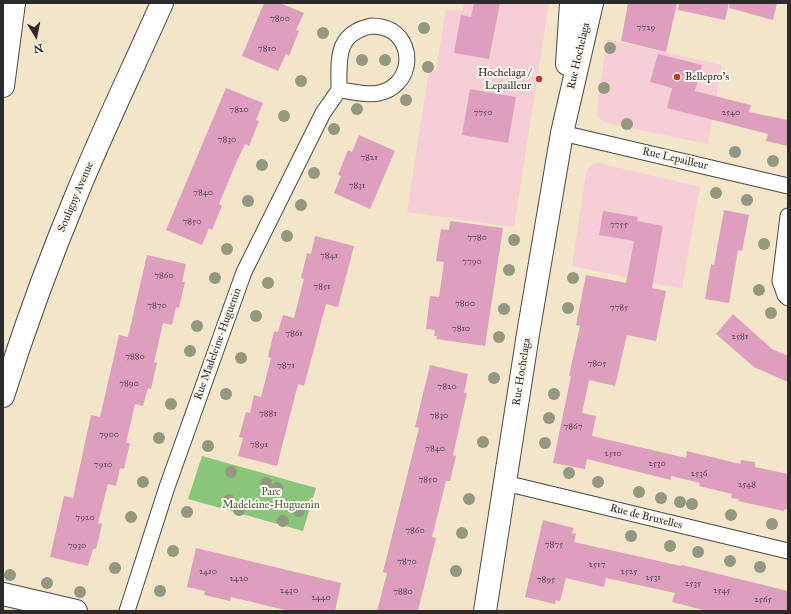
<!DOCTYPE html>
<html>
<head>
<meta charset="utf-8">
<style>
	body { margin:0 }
	#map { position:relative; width:791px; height:614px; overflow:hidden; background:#f2e5ca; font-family:"IM FELL Great Primer",serif }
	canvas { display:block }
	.frame { position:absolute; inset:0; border:4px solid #2b2b2b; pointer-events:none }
	.north { position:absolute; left:16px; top:16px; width:40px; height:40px; -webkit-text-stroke:3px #fbf7ec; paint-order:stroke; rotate:170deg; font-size:11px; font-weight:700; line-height:16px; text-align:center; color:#2b2b2b }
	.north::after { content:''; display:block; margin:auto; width:14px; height:18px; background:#2b2b2b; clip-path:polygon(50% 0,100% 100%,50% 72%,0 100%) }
</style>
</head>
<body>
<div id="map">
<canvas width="791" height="614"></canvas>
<div class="frame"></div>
<div class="north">N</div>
</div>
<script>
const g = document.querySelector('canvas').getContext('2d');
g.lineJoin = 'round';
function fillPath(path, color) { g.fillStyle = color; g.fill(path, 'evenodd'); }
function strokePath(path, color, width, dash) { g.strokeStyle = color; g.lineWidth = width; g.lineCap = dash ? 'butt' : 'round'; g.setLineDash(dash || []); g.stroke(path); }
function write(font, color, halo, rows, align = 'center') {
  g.font = font + ' "IM FELL Great Primer",serif'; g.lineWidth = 4; g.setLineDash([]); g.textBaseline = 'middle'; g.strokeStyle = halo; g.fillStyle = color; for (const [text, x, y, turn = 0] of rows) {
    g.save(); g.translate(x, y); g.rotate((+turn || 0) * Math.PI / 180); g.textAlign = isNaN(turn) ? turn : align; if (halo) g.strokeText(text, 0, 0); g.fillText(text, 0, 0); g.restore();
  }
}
fillPath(new Path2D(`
	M464,3H549L514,227L407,212L429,70H436L446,9L462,11Z
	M607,39L722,65L708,144L606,123L600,119L597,115V109Z
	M599,163L700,187L682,289L572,266L586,173L589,167L594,164Z`), '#f6cfd6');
fillPath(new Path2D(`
	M202,456L316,488L303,531L188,499Z`), '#89c57b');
fillPath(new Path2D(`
	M264,3H280L304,13L296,30L299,31L289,56L286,54L278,71L242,56Z
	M474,3H500L489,59L454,53L461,15L471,17Z
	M628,3H677L666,52L621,41Z
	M679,3H729L725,20L678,10Z
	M730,3H777L773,20L729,8Z
	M658,54L702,65L695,91L751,105L749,112L788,120V146L766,141L768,134L667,108L672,88L650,82Z
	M226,88L263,103L256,120L259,121L249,146L245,144L237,161L219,204L222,206L212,230L209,228L202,245L166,230Z
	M470,89L516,97L508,143L462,135Z
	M359,135L395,151L370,209L334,193L341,176L338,175L348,150L352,152Z
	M724,210L749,215L742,251L738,250L729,303L705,299L711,264L714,265Z
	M603,211L638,217L637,221L663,226L652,288L666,291L656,341L627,335L615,386L589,380L582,413L596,416L592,436L686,458L687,451L740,464L741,460L755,462V467L788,474V510L784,509V511L738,501L739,499L731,498L732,494L699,486L700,483L671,476V480L587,459L585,469L553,463L571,376H569L580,326L576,325L586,275L626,283L634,241L599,235Z
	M450,221L503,228L485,346L436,339L437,336H434L435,330L426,329L430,296L439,297L444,262L436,261L441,229L449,230Z
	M315,236L354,246L338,307L326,304L304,386L298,384L277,466L238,456L243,438L239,437L246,412L250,413L254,395L261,397L271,358L268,357L274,331L278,332L283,315L294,318L304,279L301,278L307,253L311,254Z
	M147,255L186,264L182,282H185L179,308L176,307L172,325L163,323L154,362L157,363L151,389L148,388L143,406L135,404L126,443H130L124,469L120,468L116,486L108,484L98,523L102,524L99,537L96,549H93L88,566L50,557L64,496L73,498L91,415L100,417L119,335L128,337Z
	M733,314L772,349L788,356V382L754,367L716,334Z
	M430,365L468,374L464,393H467L453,455L456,456L450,481H446L432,537L436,538L418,611H377L387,573L383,572L419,428L415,427Z
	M543,520L574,528L572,533L576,534L574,542L681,566L682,565L788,591V611H707L672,602L675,593L606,578L604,587L566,578L560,601L556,600L555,604L525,597Z
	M196,548L341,583L335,611H289L231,597L230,601L204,595L205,591L187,587Z`), '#de9fbf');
const street = new Path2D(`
	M371,26C378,26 385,27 392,31C417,48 409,87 379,93C367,96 352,91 339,90C339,59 335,34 371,26Z
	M562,133L788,186
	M788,216L780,281L785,295L788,298
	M505,483L788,551
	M127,611L167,487L244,272L323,113L339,90`);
const secondary = new Path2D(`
	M567,64L571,3
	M3,594L76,611
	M485,611L528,334L562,133L592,3`);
const highway = new Path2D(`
	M3,86L14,3
	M3,396C25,326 50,258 78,191C104,128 134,66 162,3`);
strokePath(street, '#494743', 17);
strokePath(secondary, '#494743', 24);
strokePath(highway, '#494743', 24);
strokePath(street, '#fff', 15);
strokePath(secondary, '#fff', 22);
strokePath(highway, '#fff', 22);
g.fillStyle = '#949880';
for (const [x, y] of [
	[424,28],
	[323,33],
	[610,48],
	[362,60],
	[385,60],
	[428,67],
	[301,81],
	[604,88],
	[406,100],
	[357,109],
	[284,116],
	[627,124],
	[334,129],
	[735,152],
	[773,161],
	[262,165],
	[314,173],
	[716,193],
	[747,200],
	[248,201],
	[301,205],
	[287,236],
	[514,240],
	[764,244],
	[227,249],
	[509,270],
	[215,278],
	[573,278],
	[268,283],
	[759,290],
	[568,308],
	[504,309],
	[771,313],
	[256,316],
	[197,326],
	[499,337],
	[190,351],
	[241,358],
	[494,378],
	[226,394],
	[554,394],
	[171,404],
	[549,418],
	[159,438],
	[483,442],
	[545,443],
	[208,446],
	[231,472],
	[569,473],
	[143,482],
	[598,482],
	[266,483],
	[277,488],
	[639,492],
	[661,498],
	[469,499],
	[229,500],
	[680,502],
	[692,504],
	[239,510],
	[299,511],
	[187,512],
	[731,515],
	[131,517],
	[283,521],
	[772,524],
	[462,533],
	[631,536],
	[670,546],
	[173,551],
	[698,552],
	[730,561],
	[760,567],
	[115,568],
	[456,571],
	[10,575],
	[47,583],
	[160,591],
	[80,592]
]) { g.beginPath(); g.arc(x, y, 6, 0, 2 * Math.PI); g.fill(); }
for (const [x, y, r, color] of [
	[677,77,4,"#c8321e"],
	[539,79,4,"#c8321e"]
]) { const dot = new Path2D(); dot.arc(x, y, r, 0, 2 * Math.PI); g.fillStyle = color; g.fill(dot); strokePath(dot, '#fbf7ec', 1.5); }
write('9px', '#584850', null, [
	["7800",280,19],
	["7729",646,28],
	["7810",267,49],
	["7820",239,110],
	["7750",483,113],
	["2540",731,113],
	["7830",227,140],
	["7821",369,158],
	["7831",357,186],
	["7840",203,193],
	["7850",192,222],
	["7755",619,225],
	["7780",477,238],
	["7841",329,256],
	["7790",472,262],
	["7860",164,276],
	["7851",322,287],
	["7800",465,304],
	["7870",157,306],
	["7785",619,308],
	["7810",461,329],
	["7861",294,334],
	["2581",740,337],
	["7880",135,357],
	["7805",597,364],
	["7871",286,366],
	["7890",129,384],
	["7820",447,387],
	["7881",268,414],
	["7830",439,416],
	["7867",573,427],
	["7900",109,435],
	["7891",259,445],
	["7840",435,449],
	["2510",613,454],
	["2530",657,464],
	["7910",103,465],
	["2536",699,474],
	["7850",428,480],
	["2548",747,485],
	["7920",85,518],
	["7860",415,531],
	["7875",554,545],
	["7930",77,546],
	["7870",407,562],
	["2517",597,565],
	["2410",208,572],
	["2525",629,572],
	["2531",653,578],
	["2420",239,579],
	["7895",546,580],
	["2535",693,584],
	["2430",289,591],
	["2545",722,591],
	["7880",403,592],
	["2440",321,598],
	["2565",763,600]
]);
write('11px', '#2b2b2b', '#fbf7ec', [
	["Rue Hochelaga",579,56,-77],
	["Rue Lepailleur",675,159,13],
	["Souligny Avenue",76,197,-67],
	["Rue Madeleine-Huguenin",218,344,-70],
	["Rue Hochelaga",522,372,-81],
	["Rue de Bruxelles",646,517,14]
]);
write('11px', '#2b2b2b', '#fbf7ec', [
	["Hochelaga /",531,73],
	["Lepailleur",531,86],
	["Bellepro's",685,77,"left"]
], 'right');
write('11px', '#475943', '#fbf7ec', [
	["Parc",271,492],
	["Madeleine-Huguenin",271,505]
]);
</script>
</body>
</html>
